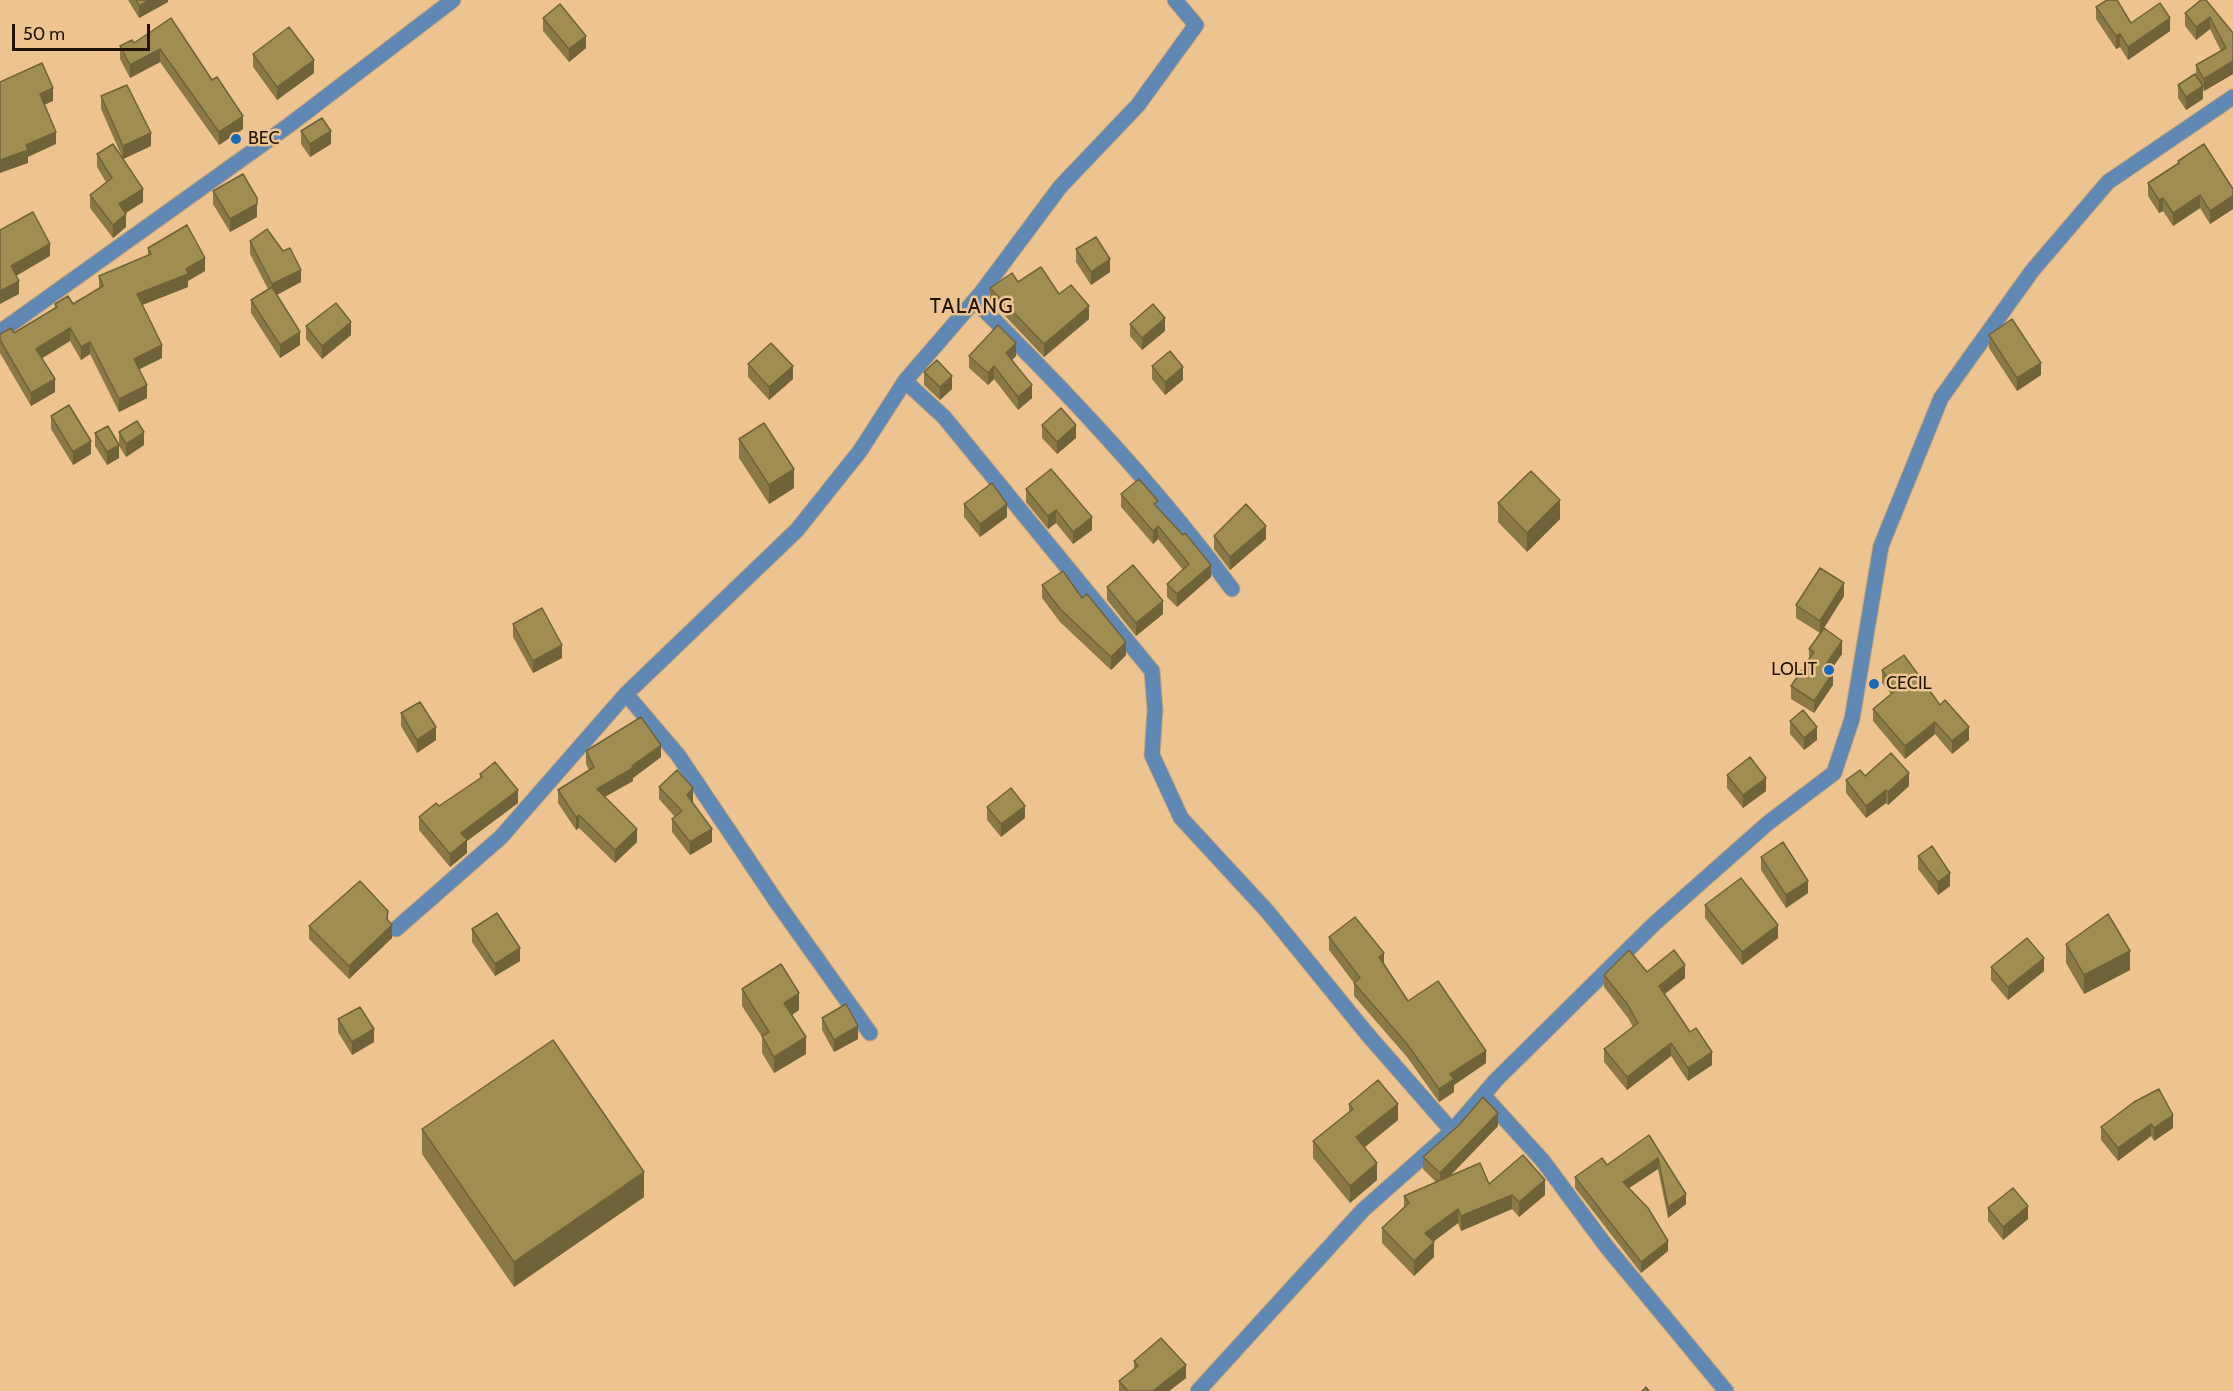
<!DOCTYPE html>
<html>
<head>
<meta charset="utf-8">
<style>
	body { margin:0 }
	#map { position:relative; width:2233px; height:1391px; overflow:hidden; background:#edc490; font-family:Cabin,sans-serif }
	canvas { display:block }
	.scale { position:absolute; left:12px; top:24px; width:138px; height:27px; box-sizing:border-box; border:3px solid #211201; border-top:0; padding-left:8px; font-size:18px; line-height:21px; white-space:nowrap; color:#211201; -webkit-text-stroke:4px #edc490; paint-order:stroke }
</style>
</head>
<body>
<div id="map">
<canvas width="2233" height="1391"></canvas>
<div class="scale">50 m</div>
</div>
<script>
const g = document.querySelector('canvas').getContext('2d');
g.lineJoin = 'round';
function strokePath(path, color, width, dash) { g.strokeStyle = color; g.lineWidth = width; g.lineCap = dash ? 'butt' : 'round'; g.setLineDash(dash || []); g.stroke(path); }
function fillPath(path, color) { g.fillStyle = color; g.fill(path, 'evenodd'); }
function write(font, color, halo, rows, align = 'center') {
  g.font = font + ' Cabin,sans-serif'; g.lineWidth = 5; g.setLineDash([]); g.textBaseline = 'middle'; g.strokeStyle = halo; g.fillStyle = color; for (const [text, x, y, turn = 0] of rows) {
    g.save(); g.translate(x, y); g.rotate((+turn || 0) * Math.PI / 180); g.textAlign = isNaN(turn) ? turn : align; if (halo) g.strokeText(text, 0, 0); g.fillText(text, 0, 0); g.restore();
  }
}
const minor = new Path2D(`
	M975,301C1066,391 1156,486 1232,589
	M0,332L288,126L453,0
	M905,381L944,417L1152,671L1155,710L1152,755L1181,818L1267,911L1368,1035L1452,1131
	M626,694L678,755L778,904L870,1033
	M396,929L501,837L626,694L797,530L860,451L905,381L981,293L1060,187L1138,105L1196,25L1175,0
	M1483,1095L1543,1161L1606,1246L1726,1391
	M1198,1391L1363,1210L1452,1131L1496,1080L1654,924L1768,823L1834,773L1852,719L1881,546L1941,398L2032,271L2108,182L2233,97`);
strokePath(minor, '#c8a476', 17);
strokePath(minor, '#6088b5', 15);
fillPath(new Path2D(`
	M128,0H168V2L139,18Z
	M2201,0L2233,33V74L2204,91L2203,89V99L2186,110L2178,98V85L2196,77V65L2221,51L2210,29L2196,40L2185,26V13Z
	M2096,7L2131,23L2170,31L2128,60L2120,47L2116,49L2096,19Z
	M171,18L212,80L243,129L219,145L160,62L130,78L120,59V46L134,43Z
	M543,18L586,48L569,62L543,31Z
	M253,54L314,73L277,100L253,67Z
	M101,96L151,146L123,159L101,109Z
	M301,131L331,144L310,157L301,144Z
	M97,154L143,202L126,213V227L113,238L90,208V195L106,182L97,167Z
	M2178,161L2233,189V209L2210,224L2200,208L2173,226L2163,211L2159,213L2148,196V183L2178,164Z
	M213,191L257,217L230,232L213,204Z
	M250,241L301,282L277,295L300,345L280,358L251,313V300L268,289L250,254Z
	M148,248L205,271L188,281V287L142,305L162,358L139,369L147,398L119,412L90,354L81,360L70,341L42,358L55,392L31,406L0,353V334L14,333L55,308V304H73L99,288V276L148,256Z
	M1076,249L1110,272L1091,285L1076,262Z
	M1018,282L1059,294L1089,319L1044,357L990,300V288Z
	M1130,324L1165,331L1142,350L1130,336Z
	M306,326L351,335L322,359L306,339Z
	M1989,335L2041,375L2017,391L1989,348Z
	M969,356H1016L1012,360L1032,398L1018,410L994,379L988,385L969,368Z
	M748,364L793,379L769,400L748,377Z
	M1152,366L1183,380L1165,395L1152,379Z
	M924,372L952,389L940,400L924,385Z
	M51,416L91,454L73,465L51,429Z
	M1042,425L1076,438L1057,454L1042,438Z
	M119,432L144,445L126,457L119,446V458L107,465L95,446V433L119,444Z
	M739,439L794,488L769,504L739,458Z
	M1026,489L1092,530L1073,544L1056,523L1048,529L1026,502Z
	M1121,494L1158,507L1211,577L1177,607L1167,597V584L1183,570L1158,539L1153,544L1121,507Z
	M1498,503L1560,519L1527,552L1498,522Z
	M964,504L1007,517L980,537L964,517Z
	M1214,536L1266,539L1230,570L1214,549Z
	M1042,585L1082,598L1126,655L1111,670L1060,622L1042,598Z
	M1107,587L1163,614L1136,636L1107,600Z
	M1844,596L1824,628L1842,654L1830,671L1833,685L1814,713L1791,699V686L1809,659V649L1820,633L1796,618V605Z
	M513,624L562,658L533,673L513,637Z
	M1882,670L1940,705L1969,740L1952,754L1935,734L1905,759L1873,721V709L1891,694L1882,683Z
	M401,713L436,740L417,753L401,726Z
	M1790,721L1817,740L1804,750L1790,734Z
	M586,751L661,757L633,778V781L605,797L637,842L615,863L579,828L576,830L558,803V790L589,770L586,764Z
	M480,774L518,803L467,841V853L450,867L419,830V817L439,806L480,779Z
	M1727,775L1766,791L1743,808L1727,788Z
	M1865,776L1909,786L1888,805L1886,803L1866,818L1846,793V780Z
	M659,787L693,801L692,802L712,842L690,855L672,832V819L675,817L659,799Z
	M987,807L1025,818L1001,837L987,820Z
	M1918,856L1950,886L1938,895L1918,869Z
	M1761,857L1808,893L1786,908L1761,870Z
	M1705,905L1778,938L1742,965L1705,918Z
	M388,920L392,938L349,979L309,939V926Z
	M472,929L520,961L495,976L472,942Z
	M1329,937L1384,963L1408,1001L1486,1063L1454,1085V1092L1439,1102L1407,1057L1354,996V983L1329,950Z
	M2066,944L2130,970L2084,994L2066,963Z
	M1991,967L2044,971L2008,1000L1991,980Z
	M1647,972L1685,978L1665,994L1712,1065L1688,1081L1671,1056L1627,1090L1604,1062V1049L1633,1027L1628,1018L1604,987V975Z
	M742,989L799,1010L792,1015L806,1054L774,1073L762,1053V1037L742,1006Z
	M822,1018L858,1039L834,1052L822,1030Z
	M338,1019L374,1042L352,1055L338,1032Z
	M2159,1089L2173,1128L2154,1141L2151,1136L2118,1161L2101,1140V1127Z
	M1349,1104L1398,1120L1365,1147L1377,1180L1350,1203L1313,1158V1141L1349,1112Z
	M1498,1126L1449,1177L1545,1195L1519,1217L1512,1209L1461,1231L1458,1223L1433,1242L1434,1257L1414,1276L1382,1243V1228L1404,1207V1196L1436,1182L1423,1169V1157Z
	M422,1129L644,1197L514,1287L422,1154Z
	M1649,1135L1686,1204L1668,1218L1658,1169L1629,1188L1668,1251L1641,1273L1575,1188V1177L1607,1165Z
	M1988,1208L2028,1219L2003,1240L1988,1221Z
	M1134,1361L1186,1378L1169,1391H1119V1381L1134,1369Z`), '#8a7947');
fillPath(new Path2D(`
	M149,0H168V2L139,18V6Z
	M2210,17V29L2196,40V27Z
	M2170,18V31L2128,60V47Z
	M2120,34V47L2116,49V36Z
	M586,36V48L569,62V49Z
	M160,49V62L130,78V65Z
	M314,60V73L277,100V87Z
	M2233,61V74L2204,91V79Z
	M2203,86V99L2186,110V97Z
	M53,88V101L40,107V94Z
	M243,116V129L219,145V132Z
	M331,131V144L310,157V144Z
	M56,132V144L28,157V163L0,173V160L26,145Z
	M151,133V146L123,159V146Z
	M143,189V202L119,217V204Z
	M2200,195V208L2173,226V213Z
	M2233,196V209L2210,224V211Z
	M2163,198V211L2159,213V200Z
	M257,204V217L230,232V219Z
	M126,214V227L113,238V225Z
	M50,244V256L11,279V266Z
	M205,258V271L188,281V287L137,307V294Z
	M1110,259V272L1091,285V272Z
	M301,270V282L272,297V284Z
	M19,281V294L0,304V291Z
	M1089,306V319L1044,357V344Z
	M1165,318V331L1142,350V338Z
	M351,322V335L322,359V346Z
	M70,328V341L36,362V349Z
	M300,332V345L280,358V345Z
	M90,342V354L81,360V347Z
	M1016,343V356L1006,366V353Z
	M162,345V358L134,372V359Z
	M2041,363V375L2017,391V378Z
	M793,366V379L769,400V387Z
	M994,366V379L988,385V373Z
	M1183,367V380L1165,395V382Z
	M952,376V389L940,400V387Z
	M55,379V392L31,406V393Z
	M147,385V398L119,412V399Z
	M1032,385V398L1018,410V397Z
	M1076,425V438L1057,454V442Z
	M144,432V445L126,457V444Z
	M91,441V454L73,465V452Z
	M119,445V458L107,465V452Z
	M794,469V488L769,504V485Z
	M1560,500V519L1527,552V533Z
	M1007,504V517L980,537V524Z
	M1056,510V523L1048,529V516Z
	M1092,517V530L1073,544V532Z
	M1158,526V539L1153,544V531Z
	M1266,526V539L1230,570V557Z
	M1211,565V577L1177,607V594Z
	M1844,583V596L1820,634V621Z
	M1163,601V614L1136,636V623Z
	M1842,641V654L1824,680V667Z
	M1126,642V655L1111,670V657Z
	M562,645V658L533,673V661Z
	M1833,673V685L1814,713V701Z
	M1935,722V734L1905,759V746Z
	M436,727V740L417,753V740Z
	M1817,727V740L1804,750V738Z
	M1969,727V740L1952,754V741Z
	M661,745V757L633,778V781L597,801V789L632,766Z
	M1909,773V786L1888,805V792Z
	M1766,778V791L1743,808V795Z
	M693,788V801L687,808V795Z
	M518,790V803L467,841V853L450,867V854L461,833Z
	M1886,790V803L1866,818V806Z
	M1025,806V818L1001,837V824Z
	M579,815V828L576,830V817Z
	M637,829V842L615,863V850Z
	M712,829V842L690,855V842Z
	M1950,873V886L1938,895V882Z
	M1808,881V893L1786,908V895Z
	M388,911V924L392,925V938L349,979V966L387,919Z
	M1778,925V938L1742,965V952Z
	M520,948V961L495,976V964Z
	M2130,951V970L2084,994V975Z
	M1384,953V966L1379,957Z
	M2044,958V971L2008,1000V987Z
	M1685,965V978L1659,998V986Z
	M799,993V1010L784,1020V1003Z
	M858,1026V1039L834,1052V1040Z
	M374,1029V1042L352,1055V1042Z
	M806,1037V1054L774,1073V1057Z
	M1671,1043V1056L1627,1090V1077Z
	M1486,1051V1063L1454,1085V1092L1439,1102V1089L1450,1074Z
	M1712,1052V1065L1688,1081V1068Z
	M1398,1104V1120L1356,1154V1137Z
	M1498,1113V1126L1440,1186V1173Z
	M2173,1115V1128L2154,1141V1128Z
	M2151,1124V1136L2118,1161V1148Z
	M1658,1158V1169L1623,1192V1182Z
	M1377,1163V1180L1350,1203V1186Z
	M644,1172V1197L514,1287V1262Z
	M1545,1180V1195L1519,1217V1202Z
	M1686,1194V1204L1668,1218V1207Z
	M1512,1195V1209L1461,1231V1216Z
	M2028,1206V1219L2003,1240V1227Z
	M1458,1209V1223L1425,1248V1233Z
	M1668,1241V1251L1641,1273V1262Z
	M1434,1242V1257L1414,1276V1261Z
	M1186,1365V1378L1169,1391H1153Z`), '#706339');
const building = new Path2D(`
	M136,0H149L139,6Z
	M2107,0H2117L2131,23L2160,3L2170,18L2128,47L2120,34L2116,36L2096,7Z
	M2201,0H2206L2233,33V61L2204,79L2196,65L2226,48L2210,17L2196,27L2185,13Z
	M560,4L586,36L569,49L543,18Z
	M171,18L212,80L217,77L243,116L219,132L160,49L130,65L120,46L132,40L134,43Z
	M289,27L314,60L277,87L253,54Z
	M42,63L53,88L40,94L56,132L26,145L28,150L0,160V82Z
	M2195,74L2203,86L2186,97L2178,85Z
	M127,85L151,133L123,146L101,96Z
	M322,118L331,131L310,144L301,131Z
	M113,144L143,189L119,204L126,214L113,225L90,195L112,178L97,154Z
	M2204,144L2233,189V196L2210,211L2200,195L2173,213L2163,198L2159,200L2148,183L2179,163L2178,161Z
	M243,174L257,198V204L230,219L213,191Z
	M33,212L50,244L11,266L19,281L0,291V230Z
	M187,225L205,258L186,269L188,274L137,294L162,345L134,359L147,385L119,399L90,342L81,347L70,328L36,349L55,379L31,393L0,340V334L11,328L14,333L57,307L55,304L68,296L73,304L103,286L99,276L151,254L148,248Z
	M267,229L283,251L290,248L301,270L272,284L250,241Z
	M1096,237L1110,259L1091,272L1076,249Z
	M1041,267L1059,294L1071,285L1089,306L1044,344L990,288L1012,273L1018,282Z
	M272,287L300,332L280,345L251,300Z
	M336,303L351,322L322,346L306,326Z
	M1153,304L1165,318L1142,338L1130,324Z
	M2012,319L2041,363L2017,378L1989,335Z
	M998,325L1016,343L1006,353L1032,385L1018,397L994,366L988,373L969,356Z
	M771,343L793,366L769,387L748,364Z
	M1170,351L1183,367L1165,382L1152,366Z
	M937,360L952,376L940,387L924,372Z
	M69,405L91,441L73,452L51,416Z
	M1061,408L1076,425L1057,442L1042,425Z
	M137,421L144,432L126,444L119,432Z
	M764,423L794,469L769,485L739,439Z
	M108,426L119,445L107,452L95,433Z
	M1051,469L1092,517L1073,532L1056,510L1048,516L1026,489Z
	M1531,471L1560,500L1527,533L1498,503Z
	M1139,479L1158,501L1154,504L1183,535L1185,533L1211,565L1177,594L1167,584L1189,564L1158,526L1153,531L1121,494Z
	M992,483L1007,504L980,524L964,504Z
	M1246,504L1266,526L1230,557L1214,536Z
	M1133,565L1163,601L1136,623L1107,587Z
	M1820,568L1844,583L1820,621L1796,605Z
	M1063,571L1082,598L1087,594L1126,642L1111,657L1060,609L1042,585Z
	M542,608L562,645L533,661L513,624Z
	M1824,628L1842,641L1824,667L1833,673L1814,701L1791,686L1814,652L1809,649Z
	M1904,655L1940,705L1945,700L1969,727L1952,741L1935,722L1905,746L1873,709L1896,690L1882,670Z
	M420,702L436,727L417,740L401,713Z
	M1803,710L1817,727L1804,738L1790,721Z
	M641,717L661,745L632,766L633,768L597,789L637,829L615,850L579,815L576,817L558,790L594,767L586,751Z
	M1891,753L1909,773L1888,792L1886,790L1866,806L1846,780L1860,770L1865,776Z
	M1750,757L1766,778L1743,795L1727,775Z
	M495,762L518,790L461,833L467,840L450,854L419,817L436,803L439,806L482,777L480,774Z
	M677,770L693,788L687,795L712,829L690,842L672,819L682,811L659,787Z
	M1011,788L1025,806L1001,824L987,807Z
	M1783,842L1808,881L1786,895L1761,857Z
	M1932,846L1950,873L1938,882L1918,856Z
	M1741,878L1778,925L1742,952L1705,905Z
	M360,881L388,911L387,919L392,925L349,966L309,926Z
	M497,913L520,948L495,964L472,929Z
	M2108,914L2130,951L2084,975L2066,944Z
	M1355,917L1384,953L1379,957L1408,1001L1438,981L1486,1051L1450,1074L1454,1079L1439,1089L1407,1044L1354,983L1360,978L1329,937Z
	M2027,938L2044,958L2008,987L1991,967Z
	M1629,950L1647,972L1674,950L1685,965L1659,986L1690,1032L1696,1028L1712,1052L1688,1068L1671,1043L1627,1077L1604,1049L1638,1023L1628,1005L1604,975Z
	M781,964L799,993L784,1003L806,1037L774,1057L762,1036L769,1032L742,989Z
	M846,1004L858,1026L834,1040L822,1018Z
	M360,1007L374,1029L352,1042L338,1019Z
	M553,1040L644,1172L514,1262L422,1129Z
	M1378,1080L1398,1104L1356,1137L1377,1163L1350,1186L1313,1141L1353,1109L1349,1104Z
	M2159,1089L2173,1115L2154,1128L2151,1124L2118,1148L2101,1127L2134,1102Z
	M1483,1097L1498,1113L1440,1173L1423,1157L1459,1125Z
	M1649,1135L1686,1194L1668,1207L1658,1158L1623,1182L1648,1208L1668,1241L1641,1262L1575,1177L1602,1158L1607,1165Z
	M1523,1155L1545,1180L1519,1202L1512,1195L1461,1216L1458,1209L1425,1233L1434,1242L1414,1261L1382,1228L1409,1203L1404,1196L1480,1163L1489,1184Z
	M2013,1188L2028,1206L2003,1227L1988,1208Z
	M1161,1338L1186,1365L1153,1391H1128L1119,1381L1138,1366L1134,1361Z
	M1646,1387L1649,1391H1642Z`);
fillPath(building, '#a08d52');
strokePath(building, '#706339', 1.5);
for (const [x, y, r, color] of [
	[236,139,6,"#1868b7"],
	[1829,670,6,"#1868b7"],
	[1874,684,6,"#1868b7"]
]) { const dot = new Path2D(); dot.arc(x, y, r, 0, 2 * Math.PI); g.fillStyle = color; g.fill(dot); strokePath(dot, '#edc490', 2); }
write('18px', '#211201', '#edc490', [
	["BEC",248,139],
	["LOLIT",1817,670,"right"],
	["CECIL",1886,684]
], 'left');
g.letterSpacing = '1.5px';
write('21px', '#211201', '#edc490', [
	["TALANG",972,307]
]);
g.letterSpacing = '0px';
</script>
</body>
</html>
